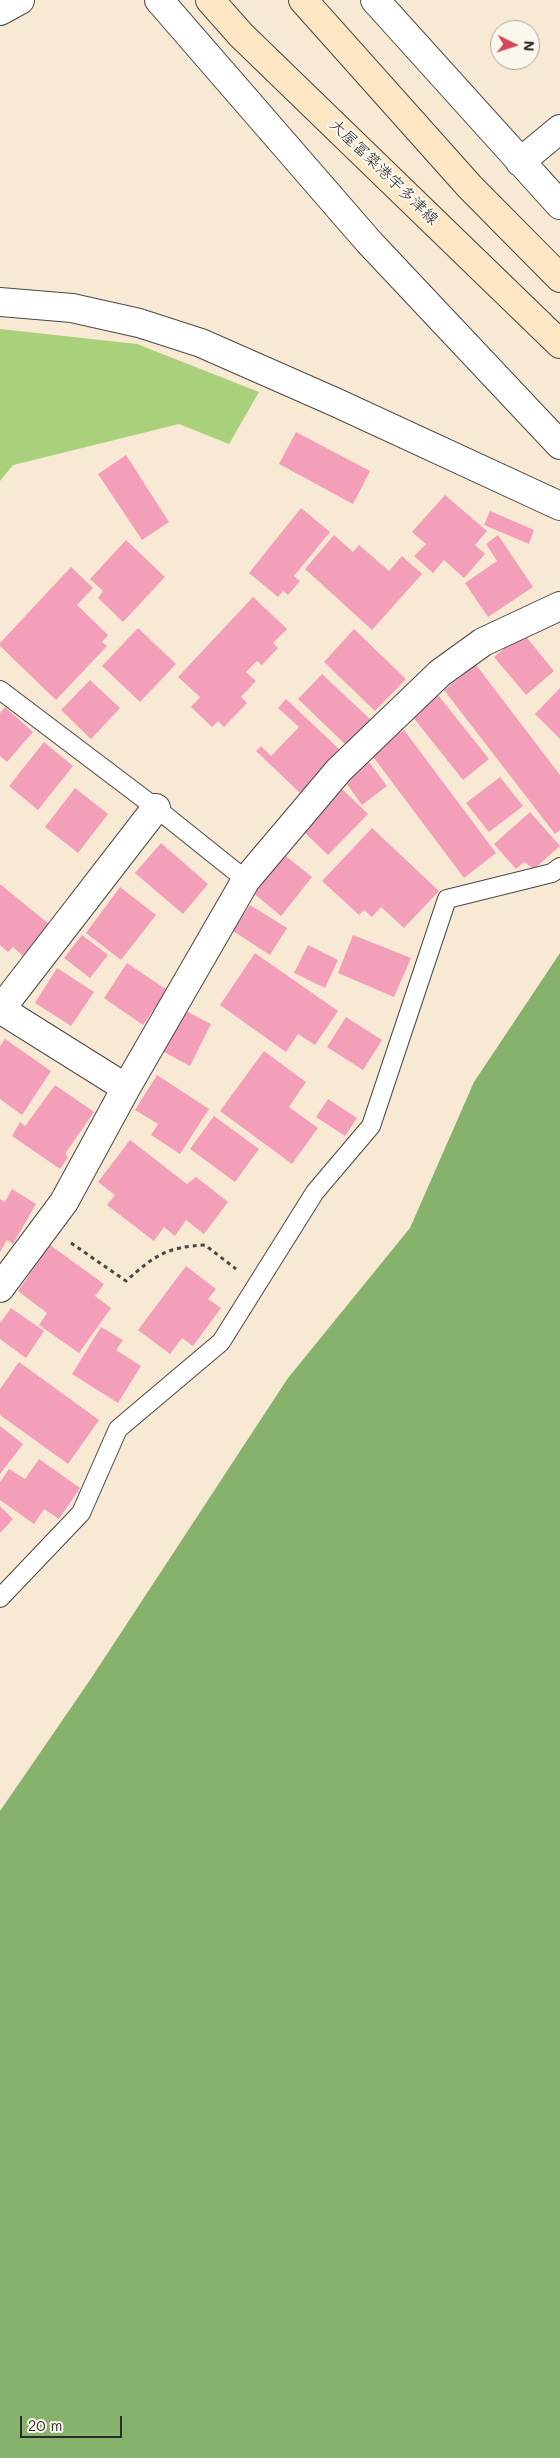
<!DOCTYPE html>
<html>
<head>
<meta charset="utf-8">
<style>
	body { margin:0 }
	#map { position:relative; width:560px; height:2458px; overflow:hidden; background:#f7e9d4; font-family:Mali,sans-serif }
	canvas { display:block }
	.north { position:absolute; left:490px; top:20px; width:50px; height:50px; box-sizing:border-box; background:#fbf7ec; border:1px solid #a8a59f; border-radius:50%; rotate:94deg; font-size:14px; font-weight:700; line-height:20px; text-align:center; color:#2b2b2b }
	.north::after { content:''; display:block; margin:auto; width:18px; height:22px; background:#d1495b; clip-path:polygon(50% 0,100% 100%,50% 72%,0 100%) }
	.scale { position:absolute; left:20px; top:2416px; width:102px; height:22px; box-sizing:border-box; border:2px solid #2b2b2b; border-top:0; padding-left:6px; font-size:15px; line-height:18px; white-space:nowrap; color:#2b2b2b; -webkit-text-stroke:4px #fbf7ec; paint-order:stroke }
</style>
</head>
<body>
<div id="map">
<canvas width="560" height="2458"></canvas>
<div class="north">N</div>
<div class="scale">20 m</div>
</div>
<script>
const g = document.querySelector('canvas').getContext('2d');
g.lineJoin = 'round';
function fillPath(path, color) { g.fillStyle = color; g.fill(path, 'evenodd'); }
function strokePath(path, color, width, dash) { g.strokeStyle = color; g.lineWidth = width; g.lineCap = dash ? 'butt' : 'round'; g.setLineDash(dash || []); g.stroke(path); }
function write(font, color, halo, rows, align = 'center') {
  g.font = font + ' Mali,"Klee One",sans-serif'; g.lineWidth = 4.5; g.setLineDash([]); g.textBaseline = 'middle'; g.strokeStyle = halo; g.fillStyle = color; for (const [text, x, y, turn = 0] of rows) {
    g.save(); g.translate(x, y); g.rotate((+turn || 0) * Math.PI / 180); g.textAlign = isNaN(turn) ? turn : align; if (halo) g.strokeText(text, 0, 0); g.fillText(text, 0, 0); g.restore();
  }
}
fillPath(new Path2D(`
	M0,329L137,344L259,392L229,444L179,424L13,465L0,481Z`), '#a9d07b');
fillPath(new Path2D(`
	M560,953V2458H0V1811L90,1680L288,1378L410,1228L474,1082Z`), '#86b26b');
fillPath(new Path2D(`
	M296,432L370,471L353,504L279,464Z
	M126,455L169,522L142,540L98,474Z
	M445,495L487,531L475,545L485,554L464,578L444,560L433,573L414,556L426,544L412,532Z
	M301,508L330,532L294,576L300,581L288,595L283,591L278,597L249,573Z
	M490,511L534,530L529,544L484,525Z
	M334,535L353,552L359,545L389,571L402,556L422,574L372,630L305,569Z
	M498,535L533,587L488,617L465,583L497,561L486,544Z
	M126,540L165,577L123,622L98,598L103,591L90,579Z
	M71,567L93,588L77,605L108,635L102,642L107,646L56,700L0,646V643Z
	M253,597L287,629L273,643L278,648L262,665L257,661L246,672L256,681L241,697L247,703L224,727L218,721L212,727L191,707L200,697L178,677Z
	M138,628L176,664L140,702L102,666Z
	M354,629L406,679L375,711L324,662Z
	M523,633L554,671L526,695L494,657Z
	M476,665L560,775V830L555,834L444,690Z
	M322,674L371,720L347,746L298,699Z
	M90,680L120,708L91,739L61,710Z
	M560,688V739L535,714Z
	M438,695L489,759L463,780L412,716Z
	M286,699L340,750L300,793L256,751L261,746L271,756L299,727L278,708Z
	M5,707L33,732L7,762L0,756V713Z
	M404,730L496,853L464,878L371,754Z
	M44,742L73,766L38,810L9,786Z
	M369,762L387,786L362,805L344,780Z
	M500,777L523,806L489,832L466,803Z
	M75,788L108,814L78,853L45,827Z
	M341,788L368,814L328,855L301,829Z
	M530,812L560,846L534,869L524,862L516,869L494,844Z
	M372,828L439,891L404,928L381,907L372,917L364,910L359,915L322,881Z
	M161,843L208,884L183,914L135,873Z
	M282,853L312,877L281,916L251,891Z
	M0,884L49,924L23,956L13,947L8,952L0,945Z
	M120,887L156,915L121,960L86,933Z
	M250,905L287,928L270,955L233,931Z
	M82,935L108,955L90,978L64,958Z
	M353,935L411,958L394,997L338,973Z
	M308,945L338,960L325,988L294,973Z
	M255,953L338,1011L315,1045L298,1034L286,1052L220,1005Z
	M127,963L167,990L143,1025L104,998Z
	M57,968L94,992L71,1026L35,1003Z
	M182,1009L211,1024L190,1066L162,1051Z
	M346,1017L382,1040L363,1070L327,1047Z
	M5,1039L51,1071L22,1115L0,1099V1046Z
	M264,1051L306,1082L289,1107L318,1128L292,1164L220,1111Z
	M157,1075L209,1109L180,1154L151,1135L158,1124L135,1110Z
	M55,1085L94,1112L65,1154L68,1157L60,1169L12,1136L20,1122L25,1126Z
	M328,1099L357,1118L345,1136L316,1117Z
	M214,1116L259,1149L235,1182L190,1149Z
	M130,1140L187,1184L196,1177L228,1202L204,1234L186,1220L175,1236L164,1227L154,1241L107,1205L115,1195L98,1182Z
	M12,1189L36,1204L13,1244L7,1240L0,1252V1199L5,1202Z
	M50,1245L104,1284L95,1296L111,1308L79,1353L39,1325L47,1313L18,1291Z
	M186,1266L216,1289L208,1299L221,1308L193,1346L182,1338L170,1354L138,1330Z
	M11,1308L44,1331L26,1358L0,1339V1323Z
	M101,1327L123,1340L116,1350L141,1366L118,1403L72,1374Z
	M19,1362L99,1420L68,1464L0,1415V1389Z
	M0,1426L23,1444L0,1474Z
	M39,1459L80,1488L59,1519L44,1509L34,1524L0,1500V1482L9,1469L25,1479Z
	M0,1506L13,1519L0,1533Z`), '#f49fba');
const service = new Path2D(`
	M0,690L156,808L246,880
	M0,1598L81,1513L118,1429L221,1342L315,1192L371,1126L447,899L552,873L560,867`);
const minor = new Path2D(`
	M159,0L369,242L560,445
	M375,0L560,205
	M0,11L20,0
	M520,162L560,129
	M0,1009L126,1088
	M0,1010L156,808
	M0,1288L64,1202L126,1088L246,880L339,770L440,673L483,642L560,606`);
const tertiary = new Path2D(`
	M0,302L72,308L139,323L201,343L335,402L560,506`);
const secondary = new Path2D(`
	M210,0L241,35L560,344
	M303,0L470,187L560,278`);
strokePath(service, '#4a4844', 20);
strokePath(minor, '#4a4844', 30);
strokePath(tertiary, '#4a4844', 30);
strokePath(secondary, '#4a4844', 30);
strokePath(new Path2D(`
	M71,1243L126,1281C154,1256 166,1247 205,1245L236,1269`), '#4a4844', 3, [4, 4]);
strokePath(service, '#fff', 18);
strokePath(minor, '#fff', 28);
strokePath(tertiary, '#fff', 28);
strokePath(secondary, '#fce6c4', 28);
write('16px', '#2b2b2b', '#fbf7ec', [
	["大屋冨築港宇多津線",384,172,44]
]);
</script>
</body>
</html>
